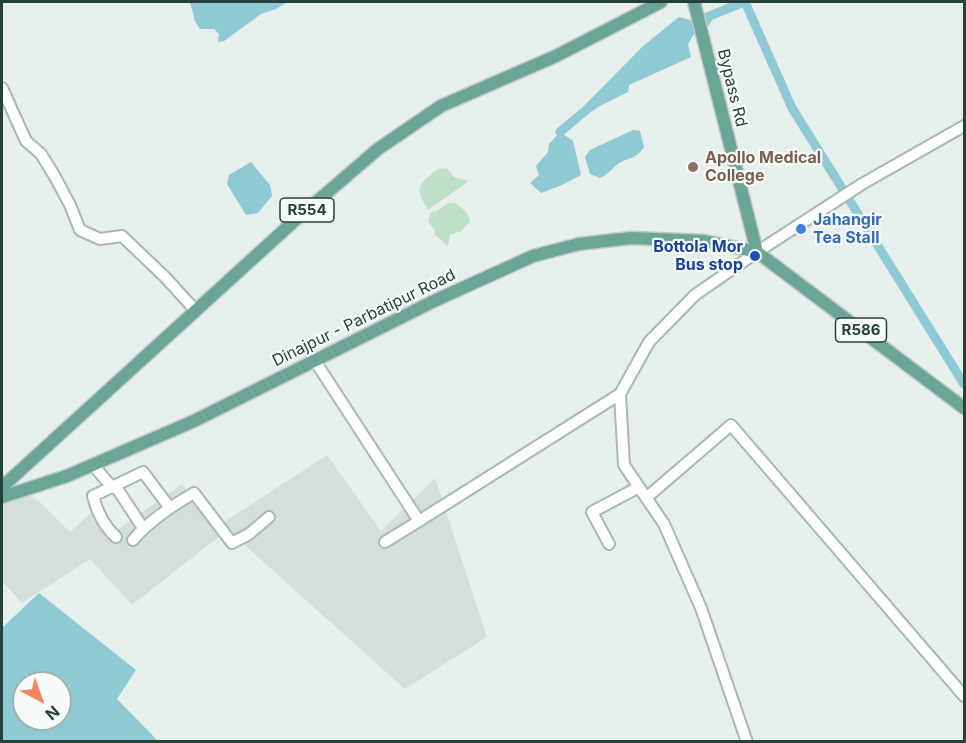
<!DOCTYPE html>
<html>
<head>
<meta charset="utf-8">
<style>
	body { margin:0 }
	#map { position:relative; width:966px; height:743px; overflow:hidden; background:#e6efeb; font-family:Inter,sans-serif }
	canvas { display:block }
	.frame { position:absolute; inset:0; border:3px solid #24423a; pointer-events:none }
	.north { position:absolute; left:12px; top:671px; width:60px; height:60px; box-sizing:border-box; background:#f7fbf9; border:2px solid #a3b1ad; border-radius:50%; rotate:139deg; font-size:16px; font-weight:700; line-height:24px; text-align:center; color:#24423a }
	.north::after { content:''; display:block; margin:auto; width:21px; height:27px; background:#f4845f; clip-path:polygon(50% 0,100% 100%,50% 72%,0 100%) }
</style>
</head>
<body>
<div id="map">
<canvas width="966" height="743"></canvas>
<div class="frame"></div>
<div class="north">N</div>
</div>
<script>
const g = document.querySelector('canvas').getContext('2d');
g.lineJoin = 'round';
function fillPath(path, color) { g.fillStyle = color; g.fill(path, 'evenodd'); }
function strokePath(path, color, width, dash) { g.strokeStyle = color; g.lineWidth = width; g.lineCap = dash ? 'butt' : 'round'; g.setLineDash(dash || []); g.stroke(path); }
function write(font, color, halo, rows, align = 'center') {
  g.font = font + ' Inter,sans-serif'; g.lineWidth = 4.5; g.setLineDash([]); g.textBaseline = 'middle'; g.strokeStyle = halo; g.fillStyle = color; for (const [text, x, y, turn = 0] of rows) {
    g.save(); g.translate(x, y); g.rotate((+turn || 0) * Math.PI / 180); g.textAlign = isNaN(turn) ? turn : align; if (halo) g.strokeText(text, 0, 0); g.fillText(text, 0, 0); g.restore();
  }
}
fillPath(new Path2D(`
	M327,455L381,531L435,478L487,637L405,689L221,524Z
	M182,484L221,535L132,605L90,559L22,603L2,581V490L12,486L39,501L70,532L92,512L117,530Z`), '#d4dfda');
fillPath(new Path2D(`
	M447,168L454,177L469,181L428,210C414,188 418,184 438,169Z
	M448,203H456L467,213L470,222L461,231L450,235L448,246L434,234L435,230L428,222L431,212L437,211Z`), '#bfe0c8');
fillPath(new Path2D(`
	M190,2H287L276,9L261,14L224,41L218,42L219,34L214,29H200L195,21Z
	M717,13L707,28L694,34L688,44L691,57L629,85L628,92L598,107L585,116L582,108L643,46L679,17L690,20Z
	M633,130L640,131L644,147C636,159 631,157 619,163C612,168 609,174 600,178L590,174L585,157L590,150Z
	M560,132L573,141L581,175L562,185L541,193L530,183L539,175L536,166L548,152L549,144Z
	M251,162L270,185L272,196L258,213L246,215L227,184L229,175Z
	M39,593L136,670L117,699L158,741H2V628ZM24,683H60V719H24Z`), '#8ec9d4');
strokePath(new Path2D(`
	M745,2L792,108L964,384
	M707,17L744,2
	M560,132L592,105`), '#8ec9d4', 9);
const minor = new Path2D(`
	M2,88L26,141L41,154L54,175L70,205L80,230L100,239L122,236L165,277L196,311
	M315,361L419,521L620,394
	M93,465L111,486L118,490L143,528
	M646,498L731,425L964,696
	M116,537C104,526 97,512 93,496L143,472L170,508
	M133,540C150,520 172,506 194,493L232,543L249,534L269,517
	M385,542L419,521
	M609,544L592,512L639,487
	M747,742L701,608L664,524L624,465L620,394L649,342L695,295L757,252L862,184L964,126`);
const major = new Path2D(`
	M694,2L757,252
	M2,487L293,222L378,149L441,106L556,56L661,2
	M2,497L67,476L194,421L434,301L533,256L579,244L631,238L705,241L757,252L964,408`);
strokePath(minor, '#a8b8b2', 14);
strokePath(major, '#c2cac8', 15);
strokePath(minor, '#fff', 10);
strokePath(major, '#6aa596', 12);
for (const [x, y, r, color] of [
	[693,167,6,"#8d6e63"],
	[801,229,6,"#3f7fe0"],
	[755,256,6,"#1a4fb4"]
]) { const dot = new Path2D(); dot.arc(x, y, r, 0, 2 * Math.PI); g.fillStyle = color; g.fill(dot); strokePath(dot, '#f7fbf9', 2); }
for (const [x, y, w] of [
	[307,210,54],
	[861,330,51]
]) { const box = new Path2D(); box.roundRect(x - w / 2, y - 12, w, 24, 4.5); g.fillStyle = '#f7fbf9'; g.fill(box); strokePath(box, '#24423a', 1.5); }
write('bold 15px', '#24423a', null, [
	["R554",307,210],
	["R586",861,330]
]);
write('16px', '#24423a', '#f7fbf9', [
	["Bypass Rd",732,88,76],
	["Dinajpur - Parbatipur Road",364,318,-26]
]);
write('bold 16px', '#785e54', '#f7fbf9', [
	["Apollo Medical",705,158],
	["College",705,176]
], 'left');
write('bold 16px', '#366cbe', '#f7fbf9', [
	["Jahangir",813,220],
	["Tea Stall",813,238]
], 'left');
write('bold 16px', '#164399', '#f7fbf9', [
	["Bottola Mor",743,247],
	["Bus stop",743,265]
], 'right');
</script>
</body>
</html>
